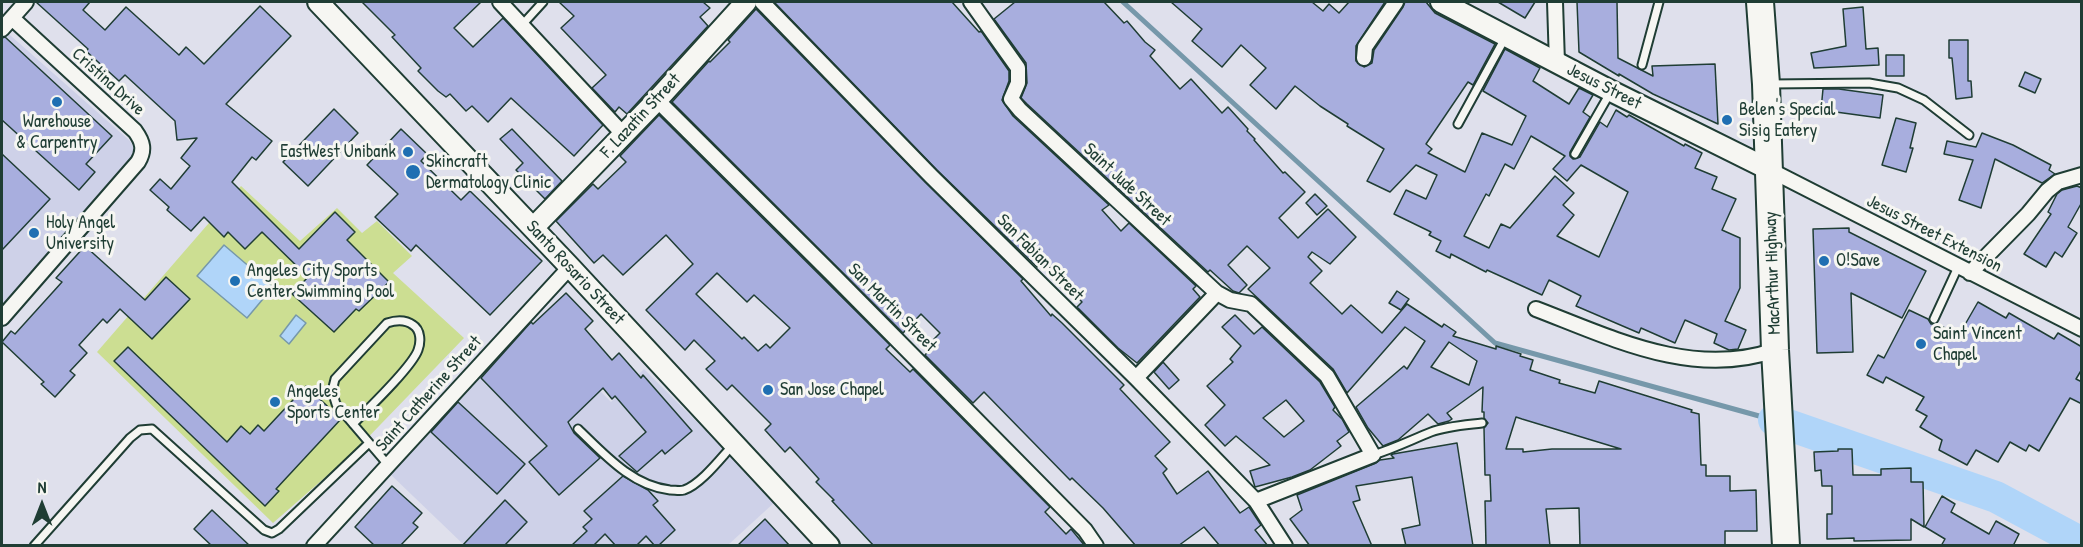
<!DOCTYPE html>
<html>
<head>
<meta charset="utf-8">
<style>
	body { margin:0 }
	#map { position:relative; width:2083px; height:547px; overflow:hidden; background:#dfe0ec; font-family:"Patrick Hand",sans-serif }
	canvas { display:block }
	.frame { position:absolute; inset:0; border:3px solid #1f3d34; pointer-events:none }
	.north { position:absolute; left:12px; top:475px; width:60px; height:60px; -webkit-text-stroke:4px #f6f6f2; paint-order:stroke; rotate:0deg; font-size:16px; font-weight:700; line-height:24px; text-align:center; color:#1f3d34 }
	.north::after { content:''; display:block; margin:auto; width:21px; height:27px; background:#1f3d34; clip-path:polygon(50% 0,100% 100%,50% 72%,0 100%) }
</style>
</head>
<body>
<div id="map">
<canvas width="2083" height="547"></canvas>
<div class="frame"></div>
<div class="north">N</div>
</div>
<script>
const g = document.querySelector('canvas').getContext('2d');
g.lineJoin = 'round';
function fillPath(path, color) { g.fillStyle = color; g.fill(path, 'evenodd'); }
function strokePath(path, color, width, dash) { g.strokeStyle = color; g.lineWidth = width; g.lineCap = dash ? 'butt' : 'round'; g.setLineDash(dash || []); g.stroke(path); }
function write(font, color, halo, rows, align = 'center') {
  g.font = font + ' "Patrick Hand",sans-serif'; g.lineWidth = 6; g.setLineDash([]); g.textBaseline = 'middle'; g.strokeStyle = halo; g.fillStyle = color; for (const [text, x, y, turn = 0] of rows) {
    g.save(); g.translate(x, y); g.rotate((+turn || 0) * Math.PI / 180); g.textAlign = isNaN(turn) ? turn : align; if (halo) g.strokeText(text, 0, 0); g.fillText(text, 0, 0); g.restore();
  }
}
fillPath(new Path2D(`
	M2,28L130,141L134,148L135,154L132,160L2,306Z
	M530,320L611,402L644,369L776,501L728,545H464L388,472Z`), '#ced1e8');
fillPath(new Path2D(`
	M241,186L300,241L337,208L362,233L377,221L412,256L393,273L464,338L353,453L273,523L97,352Z`), '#ccde92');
const water = new Path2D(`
	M224,245L273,287L247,318L197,276Z
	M296,315L306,323L289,344L280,336Z`);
fillPath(water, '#b0d5f9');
strokePath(water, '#7698aa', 1.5);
strokePath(new Path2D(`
	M1123,2L1495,343L1770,419`), '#7698aa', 5);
strokePath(new Path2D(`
	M1774,420L1996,497L2082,543`), '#b0d5f9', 32);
const building = new Path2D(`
	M36,2H90L83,10L105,30L126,7L179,55L186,47L204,64L260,6L291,36L226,104L272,141L256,160L252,157L232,182L299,249L335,212L355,232L347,240L389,282L359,311L356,309L334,332L292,294L308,277L262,232L245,249L228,232L224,237L204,217L191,231L167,210L169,207L150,190L160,179L171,189L190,166L181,158L197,138L177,140L175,121L125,75L119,81L86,51L88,49Z
	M362,2H481L454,28L473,47L503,18L603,125L574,156L511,98L488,122L472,106L466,111L450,94L446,97L438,91L418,71L421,68L392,37L395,35Z
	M559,2H703L710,8L700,17L708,26L627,114L619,107L615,112L592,88L606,75L561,28L574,16Z
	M774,2H952L979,32L981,31L1009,71V81L1002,100L1013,116L1109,205L1102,210L1121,231L1129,223L1196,286L1193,289L1200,297L1137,363L1118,348L1077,307L1082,302L1044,261L1037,267L937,170Z
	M1015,2H1104L1124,23L1127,21L1145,42L1155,50L1150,56L1180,89L1191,79L1222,113L1228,107L1248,129L1247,131L1255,139L1254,140L1283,173L1285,172L1305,192L1279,218L1298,238L1328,209L1356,237L1330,264L1312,252L1308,257L1322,271L1310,283L1342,314L1351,305L1382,333L1407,304L1442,327L1444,324L1456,332L1453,336L1496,349V346L1521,354L1520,356L1533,360L1530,370L1560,380L1559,383L1595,393L1599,381L1692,410L1691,412L1699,414L1701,465H1706V476H1730V491L1756,490L1757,531H1725V546H1580L1579,508L1546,509L1550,546H1486L1485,501H1491L1490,475H1485L1484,428L1488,423L1484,418V412H1482L1483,387L1447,413L1452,419L1449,421L1438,424L1428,414L1398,440L1383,446L1368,428L1356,407L1404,366L1407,369L1425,341L1405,327L1347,393L1333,369L1248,289L1270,268L1247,246L1228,265L1247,285L1239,293L1233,291L1210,270L1208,272L1027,104L1021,98L1027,83L1026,63L994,19ZM1449,342L1477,361L1469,385L1431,367ZM1516,417L1522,419L1621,449H1552L1523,452V449H1506Z
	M1171,2H1312L1323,11L1329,4L1339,13L1349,2H1385L1356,46V61L1364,67L1372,63L1374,50L1403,7L1405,2H1426L1435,13L1495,44L1473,85L1468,82L1426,144L1432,149L1428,153L1465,172L1482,133L1512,145L1526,116L1483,91L1505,49L1540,68L1533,81L1569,104L1579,88L1593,95L1583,112L1590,117L1570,152V156L1573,159L1580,157L1600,122L1607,127L1616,110L1627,117L1629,115L1684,146L1685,144L1702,153L1695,168L1717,177L1712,189L1736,199L1722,230L1740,238V288L1725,321L1746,330L1738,349L1729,350L1714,343L1717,334L1685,320L1675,343L1641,328L1639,333L1576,306L1581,296L1549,280L1542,295L1487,270L1486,272L1451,254L1450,258L1436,251L1441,241L1429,235L1431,232L1394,214L1406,190L1426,199L1437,175L1416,165L1390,192L1367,181L1384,149L1347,126L1348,124L1320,106L1295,86L1276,109L1250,85L1266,68L1241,45L1222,67L1192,41L1202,29ZM1531,136L1565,156L1553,169L1567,181L1581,165L1628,192L1599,257L1557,236L1574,215L1563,205L1574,193L1555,176L1510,228L1501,224L1489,248L1464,236L1486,194L1489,196L1505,164L1514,169Z
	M1498,2H1535L1525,18Z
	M1577,2H1617L1618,58L1653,76L1652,66L1715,64L1718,124L1653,94L1619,74V76L1579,52Z
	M1863,7L1866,49L1878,48L1879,65L1814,68L1811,53L1846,46L1843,9Z
	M756,9L925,182L1023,279L1021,281L1051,316L1052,314L1062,323L1124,385L1120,389L1170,442L1155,456L1167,469L1163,473L1177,494L1208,471L1240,513L1249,507L1261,525L1255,530L1268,546H1220L1204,527L1178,546H1136L1103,508L1072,478L1070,480L984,392L973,403L925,355L937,342L934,339L940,333L921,314L903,333L672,102L709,61L710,62L730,42L728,40Z
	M5,37L112,136L86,164L95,172L79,190L2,120V38Z
	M1949,40H1968V81H1971L1972,97L1956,99L1952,58H1949Z
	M1886,55H1904V76H1886Z
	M2025,72L2041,79L2035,93L2019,86Z
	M1823,89H1839L1883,95L1880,118L1821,110Z
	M334,109L358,133L308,186L283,162Z
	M659,115L890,345L886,349L910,372L913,369L1050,507L1045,512L1066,534L1071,529L1085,546H874L832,501L834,500L816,482L819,479L790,447L785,452L765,430L771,424L732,385L727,390L706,369L715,361L694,340L685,350L646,310L693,264L666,235L623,275L603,255L594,263L556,221L593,184L598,189L626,162L620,156ZM717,273L747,302L754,295L790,328L770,348L766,344L758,351L744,337L742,339L696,294Z
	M1896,118L1916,123L1910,148H1913L1906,172L1882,165Z
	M401,129L427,154L421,161L461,200L470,191L542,261L490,315L416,245L411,251L375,217L398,194L367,165Z
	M512,129L562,181L545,199L516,170L523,163L500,139Z
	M1982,133L2013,145L2051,165L2049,170L2055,174L2042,183L1995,159L1981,208L1959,200L1973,160L1944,154L1947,141L1976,147Z
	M2,154L50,199L2,250Z
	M2077,186L2082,188V202L2068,227L2077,233L2062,257L2055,252L2046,267L2024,254L2051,214L2048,212L2057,194L2062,190Z
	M1315,194L1327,206L1317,215L1306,203Z
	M1849,228V232L1926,271L1902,318L1851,293L1853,352L1817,353L1813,229Z
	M85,246L145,300L166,277L190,299L152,339L120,309L107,323L103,319L79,345L87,353L70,371L75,375L55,397L41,384L44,382L2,342L11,331L15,334L62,282L56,278Z
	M1397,291L1409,299L1401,310L1389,303Z
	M566,293L593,321L585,329L612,360L619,353L641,378L643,375L692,431L665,454L662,450L637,472L619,456L646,432L615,396L612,399L603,388L568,422L574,433L600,458L559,495L529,462L547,446L481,378L531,322L533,324Z
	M1978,302L2006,318L2009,313L2054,339L2058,333L2082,347V369L2076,379L2082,382V404L2070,398L2039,451L2029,445L2026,451L2010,442L1998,462L1976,450L1967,465L1939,450L1942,440L1920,427L1927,416L1916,410L1924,397L1886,377L1883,383L1867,375L1878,355L1884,358L1909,310L1928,319L1931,324H1937L1959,335Z
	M1235,315L1254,334L1262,327L1320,382L1335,407L1333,410L1342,419L1349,432L1337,441L1341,446L1310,470L1292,477L1255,487L1250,471L1270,465L1236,436L1225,446L1205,425L1225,405L1207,386L1233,362L1230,359L1241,346L1222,327ZM1286,400L1304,421L1284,437L1263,418Z
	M128,347L227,442L241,426L250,434L258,425L264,431L306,386L341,419L276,489L279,491L265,506L114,361Z
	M1163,362L1179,380L1169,389L1154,372Z
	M458,402L525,464L497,494L431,432Z
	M1457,443L1473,546H1406L1402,529L1420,525L1412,477L1356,486L1360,500L1353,502L1372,546H1310L1290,519L1302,510L1297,495L1376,463L1380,460L1394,458L1391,455L1393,454Z
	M1838,449H1852L1853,475H1881V469L1911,468V482H1923L1924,527L1911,519V540L1854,541V538L1827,539V514H1832V486H1822L1821,470L1815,471L1814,452L1838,451Z
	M623,476L648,490L658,501L653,505L675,530L658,546H655L646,536L636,546H616L605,534L593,546H571L587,531L583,527L592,519L584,511Z
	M392,486L422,513L413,523L418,527L400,546H375L355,527Z
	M1942,496L1955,504L1951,512L1989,534L1996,521L2019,534L2013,546H1941L1945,539L1925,527Z
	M505,500L527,522L504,546H462Z
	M212,510L250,546H212L194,529Z
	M765,519L790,546H737Z`);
fillPath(building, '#a8aede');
strokePath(building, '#1f3d34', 1.5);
const lane = new Path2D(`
	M522,25L543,2
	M1642,65L1659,2
	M1771,84L1869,83L1898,88L1924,100L1969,135
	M1458,124L1505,38
	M1575,154L1610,93
	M1934,319L1958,267
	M353,424C368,409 412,367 418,350C421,342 421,330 413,325C405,319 396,320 387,323L335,379L332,391L336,404L389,466
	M578,429C604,454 632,486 670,490C675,490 680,491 684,490C701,484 720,459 732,446
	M1373,455C1393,449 1411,440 1431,432C1447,426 1465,425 1482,423
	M34,546L130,438L140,430L152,429L264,530L272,533L279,529L369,443`);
const street = new Path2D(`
	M500,2L624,135
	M762,2L931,176L1136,378L1256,501L1285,546
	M971,2L1018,68V83L1011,99L1020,110L1217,293L1230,300L1251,304L1327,376L1373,455L1256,501
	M1555,2L1557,63
	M2,29L26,2
	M1364,58L1365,47L1396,2
	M657,100L834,276L1085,530L1096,546
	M1770,170L2082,329
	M1970,273L2028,214L2047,191L2058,182L2082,175
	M1536,309C1612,338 1693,379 1775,350
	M2,318L138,162C145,150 143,142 135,131L12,18
	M1136,378L1217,293
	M314,546L570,267`);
const secondary = new Path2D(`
	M318,2L570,267L829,546
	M1441,2L1611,91L1770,170
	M533,228L657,100L746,2`);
const highway = new Path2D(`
	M1760,2L1766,84L1775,350L1786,546`);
strokePath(lane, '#1f3d34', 11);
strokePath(street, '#1f3d34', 18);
strokePath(secondary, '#1f3d34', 24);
strokePath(highway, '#1f3d34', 30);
strokePath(lane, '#f6f6f2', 7);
strokePath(street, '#f6f6f2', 14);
strokePath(secondary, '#f6f6f2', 20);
strokePath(highway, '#f6f6f2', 26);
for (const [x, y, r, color] of [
	[57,102,6,"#1f6fb2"],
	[1727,120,6,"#1f6fb2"],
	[408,152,6,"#1f6fb2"],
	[413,172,8,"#1f6fb2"],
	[34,233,6,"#1f6fb2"],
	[1824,261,6,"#1f6fb2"],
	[235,281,6,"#1f6fb2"],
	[1921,344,6,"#1f6fb2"],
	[768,390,6,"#1f6fb2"],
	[275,402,6,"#1f6fb2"]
]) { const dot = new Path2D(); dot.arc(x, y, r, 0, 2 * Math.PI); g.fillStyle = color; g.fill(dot); strokePath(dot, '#f6f6f2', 2); }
write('18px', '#1f3d34', '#f6f6f2', [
	["Cristina Drive",108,82,42],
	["Jesus Street",1604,87,27],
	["F. Lazatin Street",641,116,-47],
	["Saint Jude Street",1127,185,43],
	["Jesus Street Extension",1934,234,27],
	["San Fabian Street",1040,258,45],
	["Santo Rosario Street",575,273,47],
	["MacArthur Highway",1773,273,-92],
	["San Martin Street",892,308,45],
	["Saint Catherine Street",429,394,-48]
]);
write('18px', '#1f3d34', '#f6f6f2', [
	["Belen's Special",1739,110],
	["Sisig Eatery",1739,131],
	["Warehouse",57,122,"center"],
	["& Carpentry",57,143,"center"],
	["EastWest Unibank",396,152,"right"],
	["Skincraft",426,162],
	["Dermatology Clinic",426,183],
	["Holy Angel",46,223],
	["University",46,244],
	["O!Save",1836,261],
	["Angeles City Sports",247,271],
	["Center Swimming Pool",247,292],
	["Saint Vincent",1933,334],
	["Chapel",1933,355],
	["San Jose Chapel",780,390],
	["Angeles",287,392],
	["Sports Center",287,413]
], 'left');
</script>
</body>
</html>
